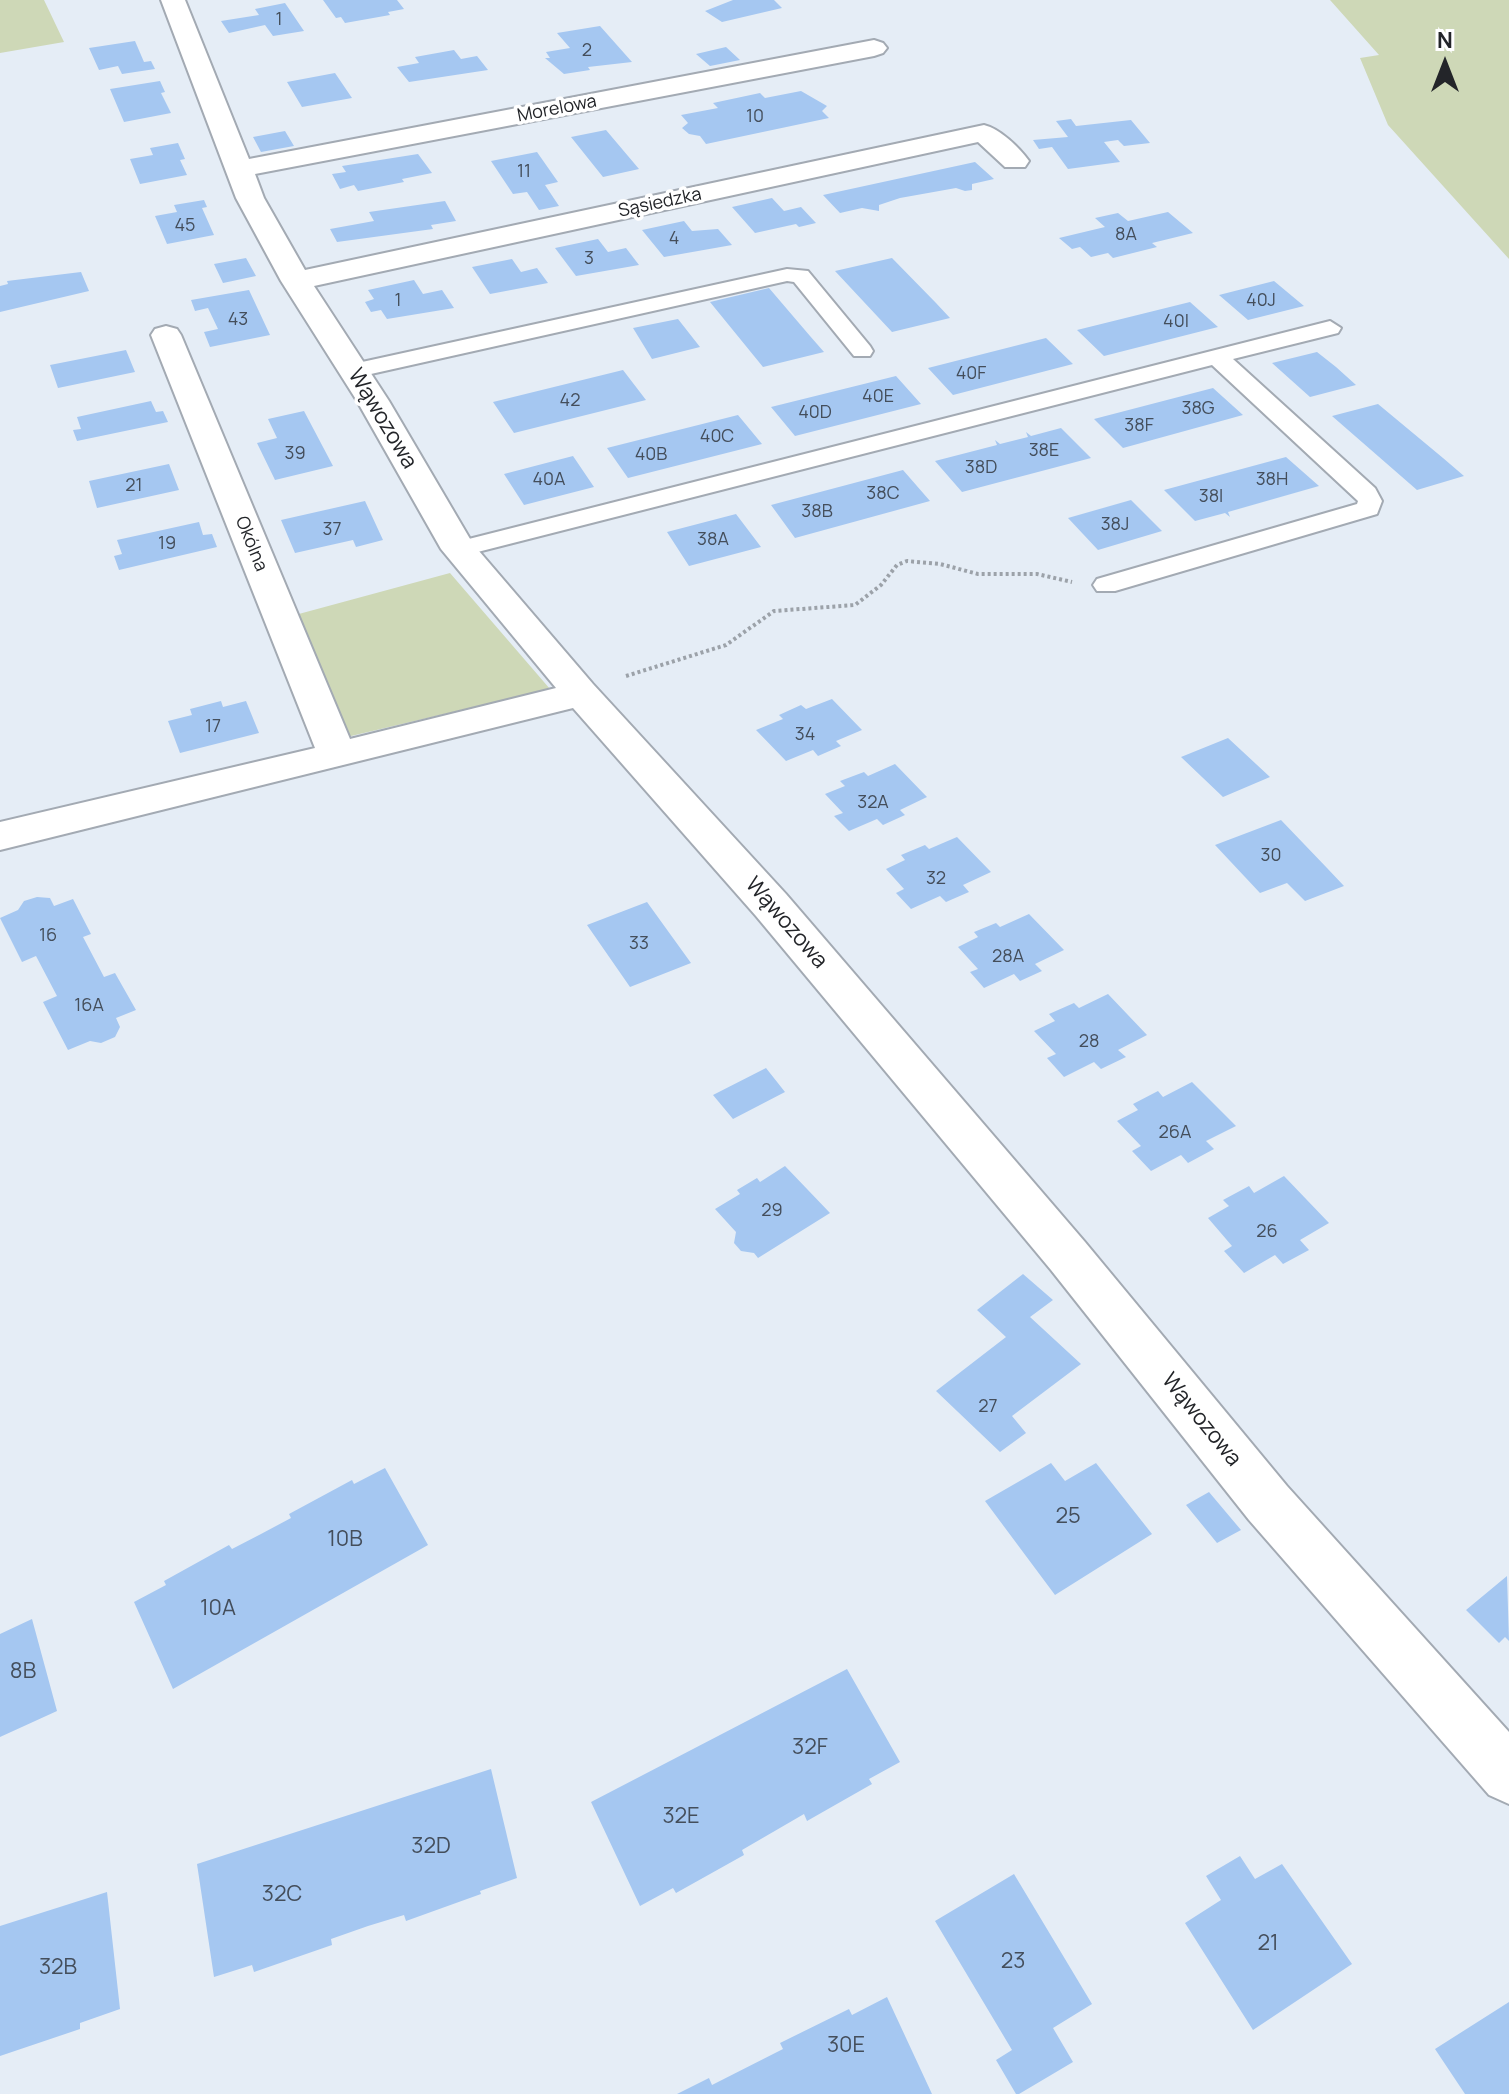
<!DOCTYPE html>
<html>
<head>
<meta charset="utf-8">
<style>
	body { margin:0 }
	#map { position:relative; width:1509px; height:2094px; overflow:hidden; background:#e5edf6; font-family:Manrope,sans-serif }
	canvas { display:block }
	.north { position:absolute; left:1405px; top:24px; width:80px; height:80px; -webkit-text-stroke:6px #fff; paint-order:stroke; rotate:0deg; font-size:22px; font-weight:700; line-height:32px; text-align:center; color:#232529 }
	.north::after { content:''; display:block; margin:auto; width:28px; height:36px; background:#232529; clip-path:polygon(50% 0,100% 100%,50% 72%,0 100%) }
</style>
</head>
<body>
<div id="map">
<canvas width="1509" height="2094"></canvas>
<div class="north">N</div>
</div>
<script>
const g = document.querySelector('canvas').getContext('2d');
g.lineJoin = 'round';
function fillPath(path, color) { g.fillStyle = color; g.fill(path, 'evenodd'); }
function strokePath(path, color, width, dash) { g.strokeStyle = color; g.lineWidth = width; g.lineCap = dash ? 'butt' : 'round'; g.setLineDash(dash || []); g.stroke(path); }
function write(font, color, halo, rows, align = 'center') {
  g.font = font + ' Manrope,sans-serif'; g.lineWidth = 7; g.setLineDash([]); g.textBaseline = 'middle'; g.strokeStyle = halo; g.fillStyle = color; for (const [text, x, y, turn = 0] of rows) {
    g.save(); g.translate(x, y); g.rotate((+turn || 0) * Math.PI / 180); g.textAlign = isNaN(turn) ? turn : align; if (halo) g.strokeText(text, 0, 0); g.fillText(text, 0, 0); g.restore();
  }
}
fillPath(new Path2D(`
	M0,0H44L64,42L0,53Z
	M1330,0H1509V259L1388,125L1360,58L1379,55Z
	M450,573L550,689L330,741L284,618Z`), '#ced8b7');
fillPath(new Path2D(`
	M323,0H397L404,9L388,12L390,15L345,23L341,17L336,18Z
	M733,0H774L782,8L722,22L705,11Z
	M285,3L304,31L273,36L265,25L229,33L221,21L259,15L255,9Z
	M600,26L632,62L588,67L590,70L564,74L545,58H550L546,52L570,48L557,33Z
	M135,41L144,62L151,61L155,69L122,74L118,66L99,70L89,48Z
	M726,47L740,60L710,66L696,54Z
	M454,50L461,59L477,56L488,70L409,82L397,67L419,63L415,57Z
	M335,73L352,98L302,107L287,82Z
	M160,81L165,92L161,93L171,113L124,122L110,89Z
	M801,91L827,106L822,111L829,118L706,144L700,136L689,134L682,128L688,123L681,115L718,108L713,103L760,93L765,98Z
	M1071,119L1076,126L1131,120L1150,143L1124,146L1118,140L1104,142L1120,162L1068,169L1052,147L1039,149L1033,140L1068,137L1056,121Z
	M606,130L639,169L603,177L571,137Z
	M285,131L294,146L261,152L253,137Z
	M178,143L185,159L180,160L187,175L140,184L130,159L153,155L150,148Z
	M537,152L558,182L545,185L559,206L539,210L527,192L513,194L491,161Z
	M418,154L432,173L402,179L404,182L358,191L354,185L340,189L332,174L346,172L342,166Z
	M975,162L994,179L972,184V190L965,191L956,188L900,198L879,205V211L862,208L840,213L823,195Z
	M772,198L784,211L801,207L816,223L799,227L796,224L755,233L732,207Z
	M204,200L207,207L202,208L214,235L167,244L155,216L177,212L174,205Z
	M445,201L456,221L431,225L433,229L337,242L330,229L374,221L369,212Z
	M1168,212L1193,233L1152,243L1157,247L1113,258L1108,253L1091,257L1080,247L1072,249L1059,238L1105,227L1095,218L1118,213L1128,221Z
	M684,221L692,231L718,229L732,245L664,257L642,230Z
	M598,239L608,252L626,248L639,265L576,276L555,248Z
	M246,258L256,276L223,283L214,264Z
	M892,258L936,303L950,318L892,332L835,271Z
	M512,259L521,272L537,268L548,283L490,294L472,267Z
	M81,272L89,291L0,312V286L8,284L7,281Z
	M414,280L423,294L442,290L454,308L387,319L381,310L371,312L365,302L374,299L368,290Z
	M1274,281L1304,306L1248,320L1219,295Z
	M769,288L810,336L824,352L763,367L710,302Z
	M249,290L270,335L210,347L204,332L218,329L208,308L195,311L191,300Z
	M1190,302L1218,327L1104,356L1077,330Z
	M678,319L700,347L652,359L633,328Z
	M1046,338L1073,364L953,395L928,368Z
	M126,350L135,372L58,388L50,365Z
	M1317,352L1336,367L1356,385L1310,397L1272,363Z
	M623,370L646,400L514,433L493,402Z
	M896,376L921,404L795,436L771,407Z
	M1213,388L1243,415L1123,448L1094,419Z
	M151,401L156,412L163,411L168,422L77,441L73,430L81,429L77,417Z
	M1378,404L1443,458L1464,476L1417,490L1332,416Z
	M304,411L333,466L275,480L257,443L277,438L268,419Z
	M738,415L762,444L628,478L607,448Z
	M1061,428L1091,458L962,492L935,461L997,445L995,440L1000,444L1028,437L1026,432L1031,436Z
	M573,456L594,487L524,505L504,474Z
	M1286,457L1319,486L1228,512L1230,517L1225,513L1195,521L1164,490Z
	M169,464L179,490L97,508L89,481Z
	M903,470L930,501L795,538L771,505Z
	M1131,500L1162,531L1098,550L1068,518Z
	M365,501L383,540L356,547L353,540L295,553L281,520Z
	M736,514L761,547L689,566L667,532Z
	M199,522L203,535L212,534L217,547L119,570L114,556L122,554L117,540Z
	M832,699L862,730L836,741L841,746L818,756L813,750L786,761L756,730L783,719L779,715L801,705L806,709Z
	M221,701L223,707L246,701L259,733L180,753L168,721L192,715L190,709Z
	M1228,738L1270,777L1223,797L1181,757Z
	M895,764L927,797L900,810L905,815L883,825L877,819L849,831L834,816L843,813L825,794L845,786L840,781L864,772L868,776Z
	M1281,820L1327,868L1344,886L1305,901L1287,883L1260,893L1215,845Z
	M957,837L991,872L963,885L969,892L946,902L940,896L911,909L896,893L904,889L886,869L905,860L901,855L925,845L929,849Z
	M37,897L50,898L54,906L73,899L91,934L83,937L104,977L115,973L136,1010L116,1018L120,1027L115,1037L101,1043L90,1041L68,1050L43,1002L57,996L36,956L22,962L0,918L18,910L24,901Z
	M647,902L691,963L630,987L587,925Z
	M1029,914L1064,950L1035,964L1042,971L1020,981L1014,974L984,988L970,972L978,969L958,947L978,937L974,932L996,923L1000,927Z
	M1108,994L1147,1035L1118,1050L1126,1057L1101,1069L1094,1062L1064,1077L1047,1058L1056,1054L1034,1031L1055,1021L1049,1014L1074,1003L1079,1008Z
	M766,1068L785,1092L733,1119L713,1095Z
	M1192,1082L1236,1126L1206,1141L1214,1149L1188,1163L1181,1155L1151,1171L1132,1151L1141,1146L1117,1121L1138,1110L1133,1104L1158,1091L1163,1097Z
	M785,1166L830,1213L758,1258L754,1253L741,1251L734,1243L736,1232L715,1209L740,1194L737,1190L757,1178L760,1182Z
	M1284,1176L1329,1223L1300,1240L1309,1250L1283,1264L1275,1255L1244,1273L1224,1251L1232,1246L1208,1218L1229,1206L1223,1200L1249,1186L1254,1193Z
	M1023,1274L1053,1300L1030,1317L1081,1364L1012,1416L1026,1433L1000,1452L936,1391L1006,1337L977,1310Z
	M1051,1463L1065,1481L1096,1463L1152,1534L1055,1595L985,1501Z
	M385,1468L428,1545L173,1689L134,1602L166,1585L164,1581L229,1545L232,1549L261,1534L291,1518L289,1514L352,1480L354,1484Z
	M1209,1492L1241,1530L1217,1543L1186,1505Z
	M1507,1576L1509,1641L1505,1637L1499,1643L1466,1610Z
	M32,1619L57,1711L0,1737V1634Z
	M847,1669L900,1762L869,1779L872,1784L807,1821L804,1814L742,1850L744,1855L676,1893L673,1888L640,1906L591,1802Z
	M491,1769L517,1878L480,1891L481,1894L406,1921L404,1915L368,1926L331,1939L332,1945L254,1972L252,1965L214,1977L197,1864Z
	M1240,1856L1255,1879L1282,1864L1352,1964L1253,2030L1185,1923L1221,1900L1206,1876Z
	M1014,1874L1092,2004L1053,2028L1073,2062L1019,2094H1016L996,2060L1012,2050L935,1921Z
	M107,1892L120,2009L80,2023V2029L0,2056V1926Z
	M887,1997L932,2094H677L709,2078L712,2085L783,2049L780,2043L849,2009L852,2015Z
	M1509,2002V2094H1465L1435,2049Z`), '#a5c7f1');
const service = new Path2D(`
	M787,269L808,271L870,346L873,351L870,356H854L794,282L787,281L353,378L345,376L342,371L345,366L353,364Z
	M1330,321L1341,328L1338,333L1233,359L1375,488L1382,501L1377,514L1115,591H1097L1093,585L1097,579L1357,504L1358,501L1212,365L458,557L449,554L445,549L449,544Z`);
const minor = new Path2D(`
	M161,0H185L249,159L874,40L883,43L887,48L883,53L874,56L255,174L264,198L305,270L984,125C1000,129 1019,147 1029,161L1025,167H1005L978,142L314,286L389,401L473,544L593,684L786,894L1085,1242L1287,1486L1509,1732V1804L1489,1795L1249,1520L1051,1270L756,916L573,708L0,850V822L315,748L151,335L155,329L166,326L177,329L181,335L350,739L556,688L441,549L357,401L281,281L236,198Z`);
strokePath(service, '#a3aab3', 4);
strokePath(minor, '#a3aab3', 4);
strokePath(new Path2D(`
	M626,676L726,645L774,611L855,605L881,585L897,565L907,561L940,564L978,574H1037L1072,582`), '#9ca2a9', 4, [3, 3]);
fillPath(service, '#fff');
fillPath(minor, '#fff');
write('18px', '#444e5b', null, [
	["1",279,20],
	["2",587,51],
	["10",755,117],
	["11",524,172],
	["45",185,226],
	["8A",1126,235],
	["4",674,239],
	["3",589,259],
	["1",398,301],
	["40J",1261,301],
	["43",238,320],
	["40I",1176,322],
	["40F",971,374],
	["40E",878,397],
	["42",570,401],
	["38G",1198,409],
	["40D",815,413],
	["38F",1139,426],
	["40C",717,437],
	["38E",1044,451],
	["39",295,454],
	["40B",651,455],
	["38D",981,468],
	["40A",549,480],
	["38H",1272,480],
	["21",134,486],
	["38C",883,494],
	["38I",1211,497],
	["38B",817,512],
	["38J",1115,525],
	["37",332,530],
	["38A",713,540],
	["19",167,544],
	["17",213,727],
	["34",805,735],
	["32A",873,803],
	["30",1271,856],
	["32",936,879],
	["16",48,936],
	["33",639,944],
	["28A",1008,957],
	["16A",89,1006],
	["28",1089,1042],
	["26A",1175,1133],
	["29",772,1211],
	["26",1267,1232],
	["27",988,1407]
]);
write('18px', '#232529', '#fff', [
	["Morelowa",557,109,-11],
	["Sąsiedzka",660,203,-12],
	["Okólna",251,544,68]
]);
write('22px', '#232529', '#fff', [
	["Wąwozowa",382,419,59],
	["Wąwozowa",786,923,49],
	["Wąwozowa",1201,1420,51]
]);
write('22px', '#444e5b', null, [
	["25",1068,1517],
	["10B",345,1540],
	["10A",218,1609],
	["8B",23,1672],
	["32F",810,1748],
	["32E",681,1817],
	["32D",431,1847],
	["32C",282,1895],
	["21",1268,1944],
	["23",1013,1962],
	["32B",58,1968],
	["30E",846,2046]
]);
</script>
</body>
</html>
